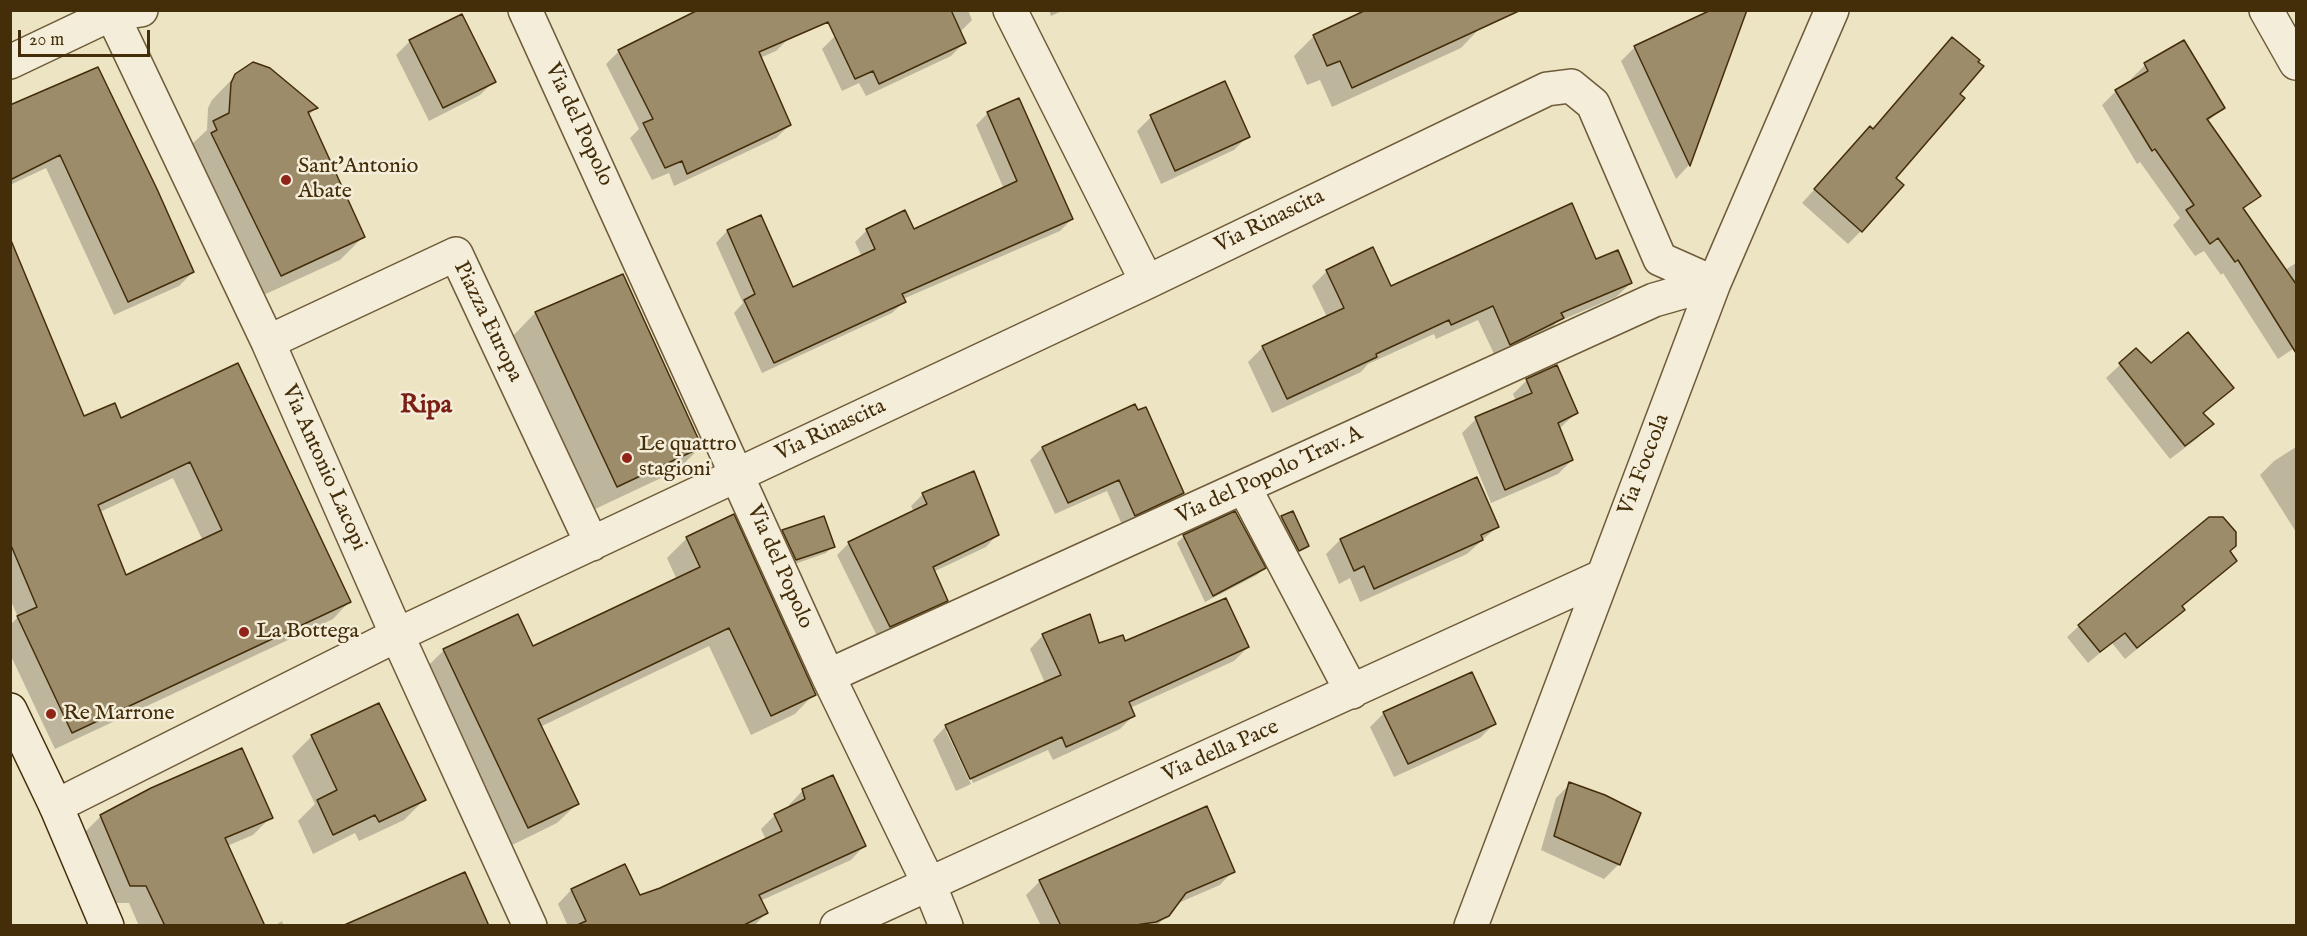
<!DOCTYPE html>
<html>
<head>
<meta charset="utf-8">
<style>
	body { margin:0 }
	#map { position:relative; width:2307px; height:936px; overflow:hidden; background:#ede4c4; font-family:"IM FELL English",serif }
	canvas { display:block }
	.frame { position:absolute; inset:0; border:12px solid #442d09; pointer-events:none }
	.scale { position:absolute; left:18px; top:30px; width:132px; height:27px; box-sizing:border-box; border:3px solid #442d09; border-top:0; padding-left:8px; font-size:18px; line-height:21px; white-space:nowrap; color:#442d09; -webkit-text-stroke:4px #f3edd9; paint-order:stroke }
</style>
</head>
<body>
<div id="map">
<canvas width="2307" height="936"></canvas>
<div class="frame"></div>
<div class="scale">20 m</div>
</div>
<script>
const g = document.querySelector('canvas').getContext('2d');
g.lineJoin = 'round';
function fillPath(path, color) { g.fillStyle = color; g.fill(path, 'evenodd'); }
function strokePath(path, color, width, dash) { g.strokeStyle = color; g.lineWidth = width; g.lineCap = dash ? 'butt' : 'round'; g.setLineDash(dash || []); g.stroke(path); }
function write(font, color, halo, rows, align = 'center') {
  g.font = font + ' "IM FELL English",serif'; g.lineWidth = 5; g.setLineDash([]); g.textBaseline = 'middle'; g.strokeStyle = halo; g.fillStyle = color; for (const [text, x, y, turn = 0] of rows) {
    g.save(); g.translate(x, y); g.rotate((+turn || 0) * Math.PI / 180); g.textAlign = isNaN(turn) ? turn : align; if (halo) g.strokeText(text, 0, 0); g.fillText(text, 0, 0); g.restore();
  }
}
fillPath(new Path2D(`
	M877,10H968L972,20L959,33L964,43L951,56L866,96L859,83L842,91L822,49L835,36Z
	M1049,10H1064L1051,16Z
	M1745,10L1689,165L1676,179L1621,61L1635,47Z
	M1480,28L1461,48L1332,107L1320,80L1307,85L1294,56L1314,36Z
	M789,38L776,51L760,58L790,125L776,138L674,186L669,173L652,180L630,138L639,129L606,64L619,51Z
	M410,41L494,81L480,95L429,121L396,55Z
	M2184,42L2223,108L2207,122L2259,195L2243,210L2285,270L2296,263V347L2278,359L2223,273L2221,275L2204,251L2195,256L2173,225L2180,218L2140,162L2137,164L2102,105L2116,91L2132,82L2131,79L2145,65Z
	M236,75L316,108L308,116L363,237L340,260L257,298L190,146L207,130L208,108L212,100Z
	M1224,83L1248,136L1234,150L1161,184L1137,131L1151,117Z
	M10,109L193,272L179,286L114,315L46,168L10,185Z
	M988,113L1072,219L1060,231L903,299L904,302L892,313L762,373L734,313L743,303L716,243L727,231L760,217L792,289L862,257L855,242L867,230L913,231L1004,189L976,125Z
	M1870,128L1893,178L1861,231L1848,244L1802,203Z
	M1596,261L1631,283L1616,297L1557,322L1547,332L1496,358L1478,320L1436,339L1434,334L1368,364L1361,372L1272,413L1248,362L1263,347L1327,317L1312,286L1327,271L1391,288Z
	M622,276L701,447L676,471L593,510L511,338L535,313Z
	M10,302L83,418L121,420L237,365L349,602L333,619L55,749L10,654V625L18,617L10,599ZM173,478L203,541L125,577L100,512Z
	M2136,350L2151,365L2232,388L2202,415L2211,424L2198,438L2170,459L2106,378Z
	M1527,380L1576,413L1559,429L1572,460L1558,474L1491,503L1462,433L1476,419L1516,401L1513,394Z
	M2296,447V532L2260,475L2274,461Z
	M1042,448L1182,493L1170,505L1123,527L1107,491L1055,514L1030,460Z
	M1476,479L1497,527L1467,554L1360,602L1350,578L1339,584L1326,554L1340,540Z
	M923,494L997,535L986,547L933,572L946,600L935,612L878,638L837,555L849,543L914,512L911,506Z
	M1292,513L1307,545L1292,557L1275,525L1282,518Z
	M783,531L833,546L826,553L789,566L776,538Z
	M1184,536L1264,568L1257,575L1205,602L1177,543Z
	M687,538L814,694L795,714L751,735L709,646L540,727L577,804L557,823L508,847L424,670L444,650L532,648L677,580L667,558Z
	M2228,551L2235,560L2181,607L2183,610L2171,621L2125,659L2112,643L2088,663L2067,637L2079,626Z
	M1043,635L1098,645L1124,643L1248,647L1234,661L1130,708L1133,716L1120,729L1053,760L1048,750L973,783L950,731H946L971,784L956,791L933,740L946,726L1045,683L1030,649Z
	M1384,713L1494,724L1480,738L1394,777L1370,727Z
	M312,736L424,800L404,820L359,841L355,833L313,854L298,821L315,804L292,756Z
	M1570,784L1639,814L1618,865L1604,879L1541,850L1556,798Z
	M803,790L864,846L851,860L760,901L766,913L754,926H568L558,904L571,890L624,866L639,897L766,840L761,829L775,815L790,808L789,805Z
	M101,816L271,817L253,835L227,846L263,926H139L129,903H113L83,834Z
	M1233,871L1220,885L1176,904L1157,926H1041L1026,895L1040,881Z
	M282,921L284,926H274Z`), '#0003');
const building = new Path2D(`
	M698,10H951L966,43L879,84L873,71L855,79L828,22L759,52L791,125L687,174L682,161L665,168L643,123L653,119L618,50Z
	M1366,10H1521L1352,88L1340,61L1327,66L1313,35Z
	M1711,10H1747L1690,166L1634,46Z
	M462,14L496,82L443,108L409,40Z
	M1952,37L1980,60L1978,62L1984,66L1960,94L1965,98L1896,178L1904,185L1862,232L1814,189L1870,126L1873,129Z
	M2184,40L2225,108L2207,119L2261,196L2243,208L2296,284V353L2238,260L2235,262L2218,238L2210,244L2186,210L2194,205L2155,149L2152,151L2115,90L2148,71L2144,63Z
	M253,62L270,68L318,108L308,112L365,237L281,276L211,133L217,130L213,121L229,113L231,83L235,74Z
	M98,67L157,189L194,272L128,302L60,155L10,180V105Z
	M1225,81L1250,137L1175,171L1150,115Z
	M1019,98L1073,219L902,294L906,302L774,363L744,300L755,294L727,230L761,215L793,287L875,249L866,229L905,210L914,229L1017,181L987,112Z
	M1572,203L1596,259L1618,250L1632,283L1561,313L1564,318L1510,345L1493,306L1451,325L1449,320L1376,354L1377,357L1287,399L1262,346L1344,308L1326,270L1373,247L1391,286Z
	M10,238L84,416L115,403L121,418L238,363L351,602L72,733L17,616L37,607L10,543ZM190,462L222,530L126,575L98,505Z
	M623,274L702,447L617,487L535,312Z
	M2188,332L2234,388L2203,413L2214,424L2185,446L2119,363L2136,348L2151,363Z
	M1557,365L1578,413L1558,423L1573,460L1505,490L1475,417L1532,393L1526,379Z
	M1135,404L1138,410L1146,407L1184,493L1135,516L1119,480L1068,503L1042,447Z
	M974,471L999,535L933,567L948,601L890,627L848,542L927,504L922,493Z
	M1477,477L1499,527L1481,535L1483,540L1374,589L1364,566L1354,571L1340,539Z
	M1235,511L1266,568L1213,596L1183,535Z
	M1293,511L1309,546L1299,551L1281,516Z
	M734,514L816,695L771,716L729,628L538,719L579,804L528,828L443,649L518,614L533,646L700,567L686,537Z
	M824,516L835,547L796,560L782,530Z
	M2209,517H2223L2236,532V546L2230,551L2237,561L2182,606L2185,610L2137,648L2125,633L2100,652L2078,625Z
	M1226,598L1249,647L1129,702L1135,716L1066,747L1062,737L970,779L945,725L1061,675L1042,634L1090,614L1099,643L1123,635L1125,641Z
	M1472,672L1496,724L1408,764L1383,712Z
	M379,703L426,800L379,822L375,815L333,835L317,800L337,790L311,735Z
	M242,748L273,818L225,838L265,926H165L146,886H130L100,815L151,788Z
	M833,775L866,846L759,895L768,913L742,926H575L586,921L571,889L625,864L640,895L660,888L782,831L774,814L805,799L802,789Z
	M1569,782L1605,795L1641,813L1620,865L1554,836Z
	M1207,806L1235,872L1186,893L1169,916L1156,922L1129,926H1061L1039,880Z
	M465,872L489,926H342Z`);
fillPath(building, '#9c8c6a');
strokePath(building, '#442d09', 1.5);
const street = new Path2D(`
	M110,10L268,342L397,635L530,926
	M525,10L828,676L929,884L946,926
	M1010,10L1147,282
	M2266,10L2296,63
	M10,62L111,14L141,10
	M268,342L456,254L592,544
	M1244,487L1352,692
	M828,676L1654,300L1714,283
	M56,806L397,635L1147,282L1547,89L1571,86L1593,104L1660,259L1714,283
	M837,926L1603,576
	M1471,926L1714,283L1832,10`);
const secondary = new Path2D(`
	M10,710L56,806L107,926`);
strokePath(street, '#6e5b38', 36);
strokePath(secondary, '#442d09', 36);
strokePath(street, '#f3edd9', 33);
strokePath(secondary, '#f3edd9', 33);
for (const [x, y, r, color] of [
	[286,180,6,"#8f2418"],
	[627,458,6,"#8f2418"],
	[244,632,6,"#8f2418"],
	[51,714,6,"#8f2418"]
]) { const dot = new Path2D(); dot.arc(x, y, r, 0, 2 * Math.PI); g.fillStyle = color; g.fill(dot); strokePath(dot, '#f3edd9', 2); }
write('22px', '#442d09', '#f3edd9', [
	["Via del Popolo",578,125,65],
	["Via Rinascita",1270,222,-26],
	["Piazza Europa",487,322,64],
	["Via Rinascita",831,431,-25],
	["Via Foccola",1645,465,-69],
	["Via Antonio Lacopi",323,468,66],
	["Via del Popolo Trav. A",1270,476,-25],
	["Via del Popolo",779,567,66],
	["Via della Pace",1221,752,-24]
]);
write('22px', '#442d09', '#f3edd9', [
	["Sant'Antonio",298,167],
	["Abate",298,192],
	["Le quattro",639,445],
	["stagioni",639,470],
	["La Bottega",256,632],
	["Re Marrone",63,714]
], 'left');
write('bold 26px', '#7a1f14', '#f3edd9', [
	["Ripa",426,407]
]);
</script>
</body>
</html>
